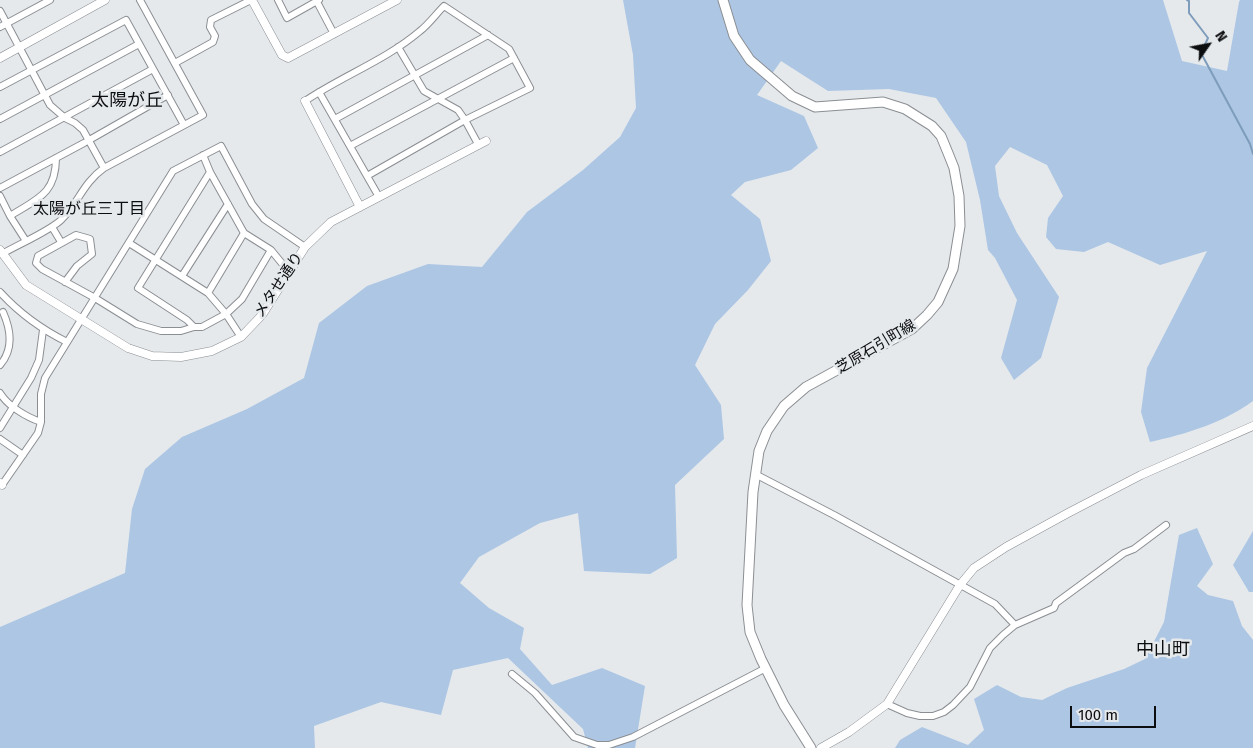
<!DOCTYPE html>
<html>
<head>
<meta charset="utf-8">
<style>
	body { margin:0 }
	#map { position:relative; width:1253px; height:748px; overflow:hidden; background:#e5e9ec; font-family:"Fira Sans",sans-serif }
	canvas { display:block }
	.north { position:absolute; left:1183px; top:20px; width:50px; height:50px; -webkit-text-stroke:4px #e5e9ec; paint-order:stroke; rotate:57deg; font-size:14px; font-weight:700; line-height:20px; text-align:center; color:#0c0d0e }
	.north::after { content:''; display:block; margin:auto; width:18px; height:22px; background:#0c0d0e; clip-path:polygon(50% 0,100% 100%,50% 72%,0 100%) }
	.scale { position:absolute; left:1070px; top:706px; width:86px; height:22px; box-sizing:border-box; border:2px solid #0c0d0e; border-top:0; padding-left:6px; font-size:15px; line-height:18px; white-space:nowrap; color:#0c0d0e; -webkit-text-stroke:4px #e5e9ec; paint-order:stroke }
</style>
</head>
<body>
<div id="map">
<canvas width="1253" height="748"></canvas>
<div class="north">N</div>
<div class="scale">100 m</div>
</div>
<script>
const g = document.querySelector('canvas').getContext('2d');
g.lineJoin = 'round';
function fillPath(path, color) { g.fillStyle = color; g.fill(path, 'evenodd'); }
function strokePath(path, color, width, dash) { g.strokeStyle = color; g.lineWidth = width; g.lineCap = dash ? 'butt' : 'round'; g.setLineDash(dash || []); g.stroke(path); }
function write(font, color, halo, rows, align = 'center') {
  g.font = font + ' "Fira Sans","Noto Sans JP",sans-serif'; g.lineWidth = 5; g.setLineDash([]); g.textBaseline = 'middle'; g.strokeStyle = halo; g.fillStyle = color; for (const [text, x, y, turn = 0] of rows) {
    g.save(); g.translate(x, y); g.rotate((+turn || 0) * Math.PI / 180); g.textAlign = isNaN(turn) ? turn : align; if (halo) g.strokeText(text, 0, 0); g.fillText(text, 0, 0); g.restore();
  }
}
fillPath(new Path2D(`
	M623,0H1163L1182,61L1227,71L1239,2L1240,0H1253V401C1223,423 1186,434 1150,442L1141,412L1147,368L1207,251L1160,265L1108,242L1084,252L1056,249L1046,237L1048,218L1063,196L1047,165L1010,147L995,166L999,196L1017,233L1059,297L1041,358L1014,380L1001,358L1017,300L995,258L988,250L980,200L966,142L936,98L889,89L828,91L781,61L757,95L804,116L818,148L791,170L745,182L731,195L760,219L771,261L748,290L715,324L695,365L721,405L724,439L675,485L677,558L650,574L584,571L578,513L540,523L479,557L460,583L489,608L524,628L520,649L552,685L602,668L645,686L635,748H588L583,729L508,658L453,670L441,715L381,702L314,726L315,748H0V627L125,573L132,509L145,469L182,437L247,409L304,378L319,323L367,286L428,264L482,267L527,212L583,170L620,137L636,108L633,55Z
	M1197,528L1213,564L1197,586L1208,595L1233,601L1242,626L1253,640V748H895L900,740L922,727L968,745L984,730L974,699L997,685L1021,697L1042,700L1067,688L1124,669L1145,659L1164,622L1179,535Z
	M1253,531V592H1249L1233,565Z`), '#acc6e4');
strokePath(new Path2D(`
	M1187,0L1189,1V13L1208,38L1201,53L1250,144L1253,154`), '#7e9cbb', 2);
const minor = new Path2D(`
	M278,0L287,18L319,0
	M316,0L334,34
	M0,11L50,105L65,118L75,123L83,130L104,168
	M0,27L50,0
	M398,47L424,91L458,110L465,120L478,144
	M175,63L213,42L215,36L210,27L211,20L251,0
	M0,87L126,20L184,125
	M305,101C342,76 386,60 420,31C429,24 436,14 444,6L509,49L530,88L465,120L367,176L319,92
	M0,119L139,44
	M335,119L488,35
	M350,146L514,58
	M0,152L153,69
	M203,155L210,172L244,233L271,250L289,272
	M367,176L379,197
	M0,188L84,143L168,95
	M0,196L10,216L26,241
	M10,216C37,199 56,194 56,158
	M52,227L61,242
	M129,243L208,293L226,314L241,337
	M2,254C17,245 52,230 62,219C79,202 83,183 104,168L203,115L140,0
	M182,276L228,204
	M65,282L77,266L92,254L90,239L76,235L38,256L36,263L42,269L95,298L137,324L161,331H181L194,327H202L226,314L242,299L271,250
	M0,292C20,314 41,329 67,342
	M208,293L244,233
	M194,327L187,320L138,288L210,172
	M0,365C14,349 11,330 3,312
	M0,393C8,406 26,417 41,422
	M0,428L31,378L39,360L43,330
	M0,439L23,455
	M755,474L834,515L995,604L1015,625
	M2,485L38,433L41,422V394L45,378L173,171L221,146L252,204L264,219L305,247
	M512,674L535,693L574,737L597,745H609L633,737L766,668
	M887,704L907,713L920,716H933L944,712L953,705L970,687L990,648L1003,635L1015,625L1054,608L1056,603L1124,553L1134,549L1166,525`);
const tertiary = new Path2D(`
	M252,0L282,55L288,58L397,0
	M0,58L105,0
	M305,101L360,207
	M0,250L26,285L128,348L152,356L181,357L212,351L241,337L262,315L305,247L331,222L486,141
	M0,483L2,485
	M821,748L849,732L887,704L960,585L974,568L1006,547L1068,513L1141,475L1253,426`);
const secondary = new Path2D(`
	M723,0L734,36L750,60L792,96L815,107L883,102L905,109L932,126L941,136L948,153L954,168L959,196L960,226L953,269L938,302L927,315L912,329L806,387L784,406L767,431L759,451L753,492L747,605L750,632L761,659L784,705L811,748`);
strokePath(minor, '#8b8e92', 8);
strokePath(tertiary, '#8b8e92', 9);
strokePath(secondary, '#8b8e92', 11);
strokePath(minor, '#fff', 6);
strokePath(tertiary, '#fff', 8);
strokePath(secondary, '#fff', 9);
write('15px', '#0c0d0e', '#e5e9ec', [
	["メタせ通り",279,285,-56],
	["芝原石引町線",876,347,-31]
]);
write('16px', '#0c0d0e', '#e5e9ec', [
	["太陽が丘三丁目",89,210]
]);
write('18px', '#0c0d0e', '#e5e9ec', [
	["太陽が丘",127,101],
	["中山町",1163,650]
]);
</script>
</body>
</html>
